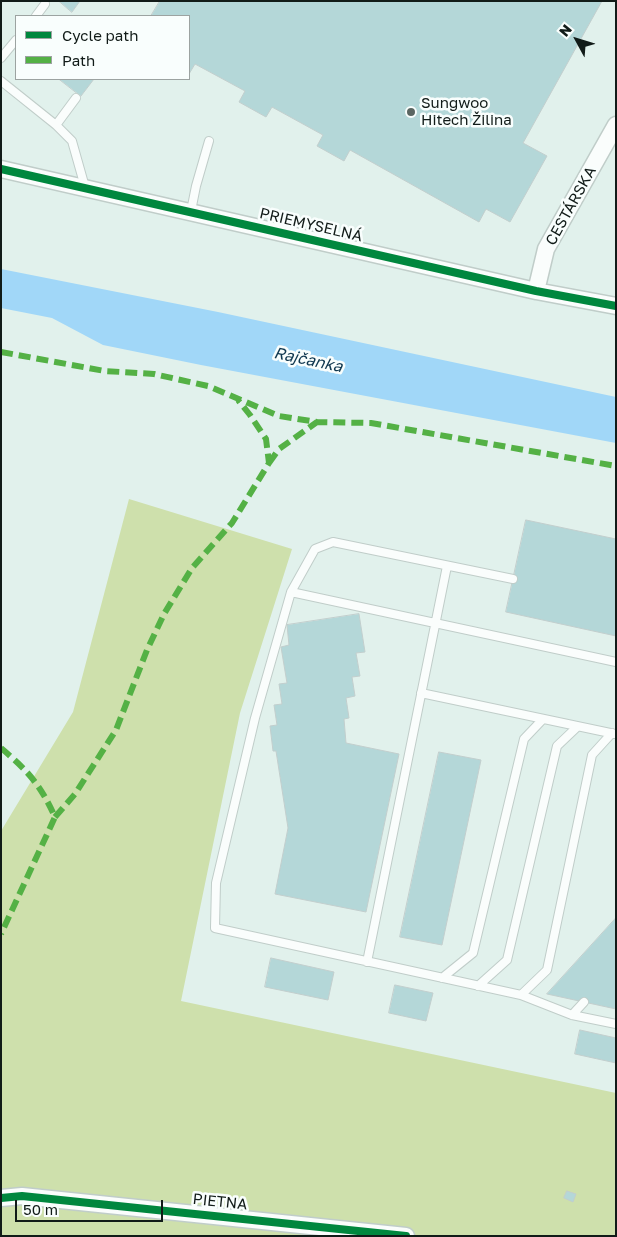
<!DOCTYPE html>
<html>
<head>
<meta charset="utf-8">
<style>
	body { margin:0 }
	#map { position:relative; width:617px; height:1237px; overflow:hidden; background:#e1f1ec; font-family:"Golos Text",sans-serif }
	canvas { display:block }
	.frame { position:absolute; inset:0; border:2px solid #111b18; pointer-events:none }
	.legend { position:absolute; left:15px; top:15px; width:175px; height:65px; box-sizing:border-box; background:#f9fefd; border:1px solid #9ca3a1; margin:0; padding:6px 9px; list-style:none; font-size:15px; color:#111b18 }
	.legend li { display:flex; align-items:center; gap:10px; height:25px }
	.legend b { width:25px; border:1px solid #9ca3a1 }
	.north { position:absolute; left:552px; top:15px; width:50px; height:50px; -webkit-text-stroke:4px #f9fefd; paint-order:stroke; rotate:309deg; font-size:14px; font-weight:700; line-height:20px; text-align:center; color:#111b18 }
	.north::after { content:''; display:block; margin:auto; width:18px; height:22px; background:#111b18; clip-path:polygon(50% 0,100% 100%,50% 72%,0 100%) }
	.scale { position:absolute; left:15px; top:1200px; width:148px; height:22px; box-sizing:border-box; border:2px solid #111b18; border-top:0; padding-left:6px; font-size:15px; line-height:18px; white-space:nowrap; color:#111b18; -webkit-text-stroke:4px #f9fefd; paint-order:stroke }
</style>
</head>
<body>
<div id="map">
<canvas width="617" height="1237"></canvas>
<div class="frame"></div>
<ul class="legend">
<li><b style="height:6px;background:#00873e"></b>Cycle path</li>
<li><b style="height:6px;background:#54b145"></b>Path</li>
</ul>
<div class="north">N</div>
<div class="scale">50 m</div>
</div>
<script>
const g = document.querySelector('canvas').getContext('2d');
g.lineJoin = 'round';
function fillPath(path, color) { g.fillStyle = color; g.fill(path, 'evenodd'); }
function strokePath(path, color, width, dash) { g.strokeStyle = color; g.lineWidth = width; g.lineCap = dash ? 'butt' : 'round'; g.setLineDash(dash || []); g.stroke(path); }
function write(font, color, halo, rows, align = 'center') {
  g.font = font + ' "Golos Text",sans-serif'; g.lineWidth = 5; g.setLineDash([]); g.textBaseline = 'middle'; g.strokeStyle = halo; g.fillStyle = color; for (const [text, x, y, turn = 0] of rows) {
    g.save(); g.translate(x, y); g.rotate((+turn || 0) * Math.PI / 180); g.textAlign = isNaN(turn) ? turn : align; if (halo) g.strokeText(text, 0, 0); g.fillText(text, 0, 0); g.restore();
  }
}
fillPath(new Path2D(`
	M129,499L292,549L240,713L181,1001L616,1093V1236H1V831L73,712Z`), '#cee0ac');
fillPath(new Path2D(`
	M1,269L218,312L616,397V443L201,365L103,345L52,318L1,308Z`), '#a1d7f8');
const building = new Path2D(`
	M59,1H80L72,12Z
	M160,1H602L523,143L547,156L510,222L486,209L479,222L350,150L344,161L317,146L323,135L272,107L266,117L239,102L245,91L195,64L189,74V16H151Z
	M59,79H94L81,96Z
	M526,520L616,539V636L506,612Z
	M359,614L365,652L356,653L360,676L352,677L355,696L346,698L349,718L344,719L346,743L399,754L366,912L275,894L288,828L276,751H273L270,726L277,725L274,705L282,704L279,684L287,683L281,647L289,645L287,625Z
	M439,752L481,760L442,945L400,937Z
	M616,918V1009L547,994Z
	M271,958L334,972L328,1000L265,987Z
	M395,985L433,993L426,1021L389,1013Z
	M580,1030L616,1038V1063L575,1054Z
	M567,1191L576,1194L573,1202L564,1198Z`);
fillPath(building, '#b4d7d8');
strokePath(building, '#c2cecd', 1);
const lane = new Path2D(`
	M36,16L45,4
	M1,58L16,40
	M1,81L56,125L72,141L85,187
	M56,125L76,98
	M191,211L196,186L209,141
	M513,579L333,542L315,549L291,592L255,718L216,883L215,928L521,995L572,1015L616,1024
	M291,592L616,662
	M421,693L615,734
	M367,962L447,566
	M442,978L473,953L524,739L543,719
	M478,986L507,960L557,746L577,727
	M521,995L547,970L592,755L612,733
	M572,1015L584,1002`);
const street = new Path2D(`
	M1,169L536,291L616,306
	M536,291L546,249L616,125
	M1,1198L22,1196L406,1236`);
strokePath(lane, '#c0cdc9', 10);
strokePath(street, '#c0cdc9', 19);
strokePath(lane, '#fafdfc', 8);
strokePath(street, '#fafdfc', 16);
strokePath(new Path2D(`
	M1,352L105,371L154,374L208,386L279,416L317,422L371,423L616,466
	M269,463L279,449L317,422
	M1,748C28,771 40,784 55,817L1,934
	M55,817L75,794L116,730L147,650L164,614L192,568L232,523L269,463L266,439L250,415L238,400`), '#54b145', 6, [12, 6]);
strokePath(new Path2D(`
	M1,169L536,291L616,306
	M1,1198L22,1196L406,1236`), '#00873e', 8);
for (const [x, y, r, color] of [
	[411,112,5,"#5a6662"]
]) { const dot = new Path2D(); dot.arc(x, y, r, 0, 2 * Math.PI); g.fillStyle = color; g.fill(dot); strokePath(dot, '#f9fefd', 2); }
write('15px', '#111b18', '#f9fefd', [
	["Sungwoo",421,103],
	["Hitech Žilina",421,120]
], 'left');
write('15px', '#111b18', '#f9fefd', [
	["CESTÁRSKA",571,206,-61],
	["PRIEMYSELNÁ",311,225,13],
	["PIETNA",220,1202,6]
]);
write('italic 16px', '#103850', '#f9fefd', [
	["Rajčanka",308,360,12]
]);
</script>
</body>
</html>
